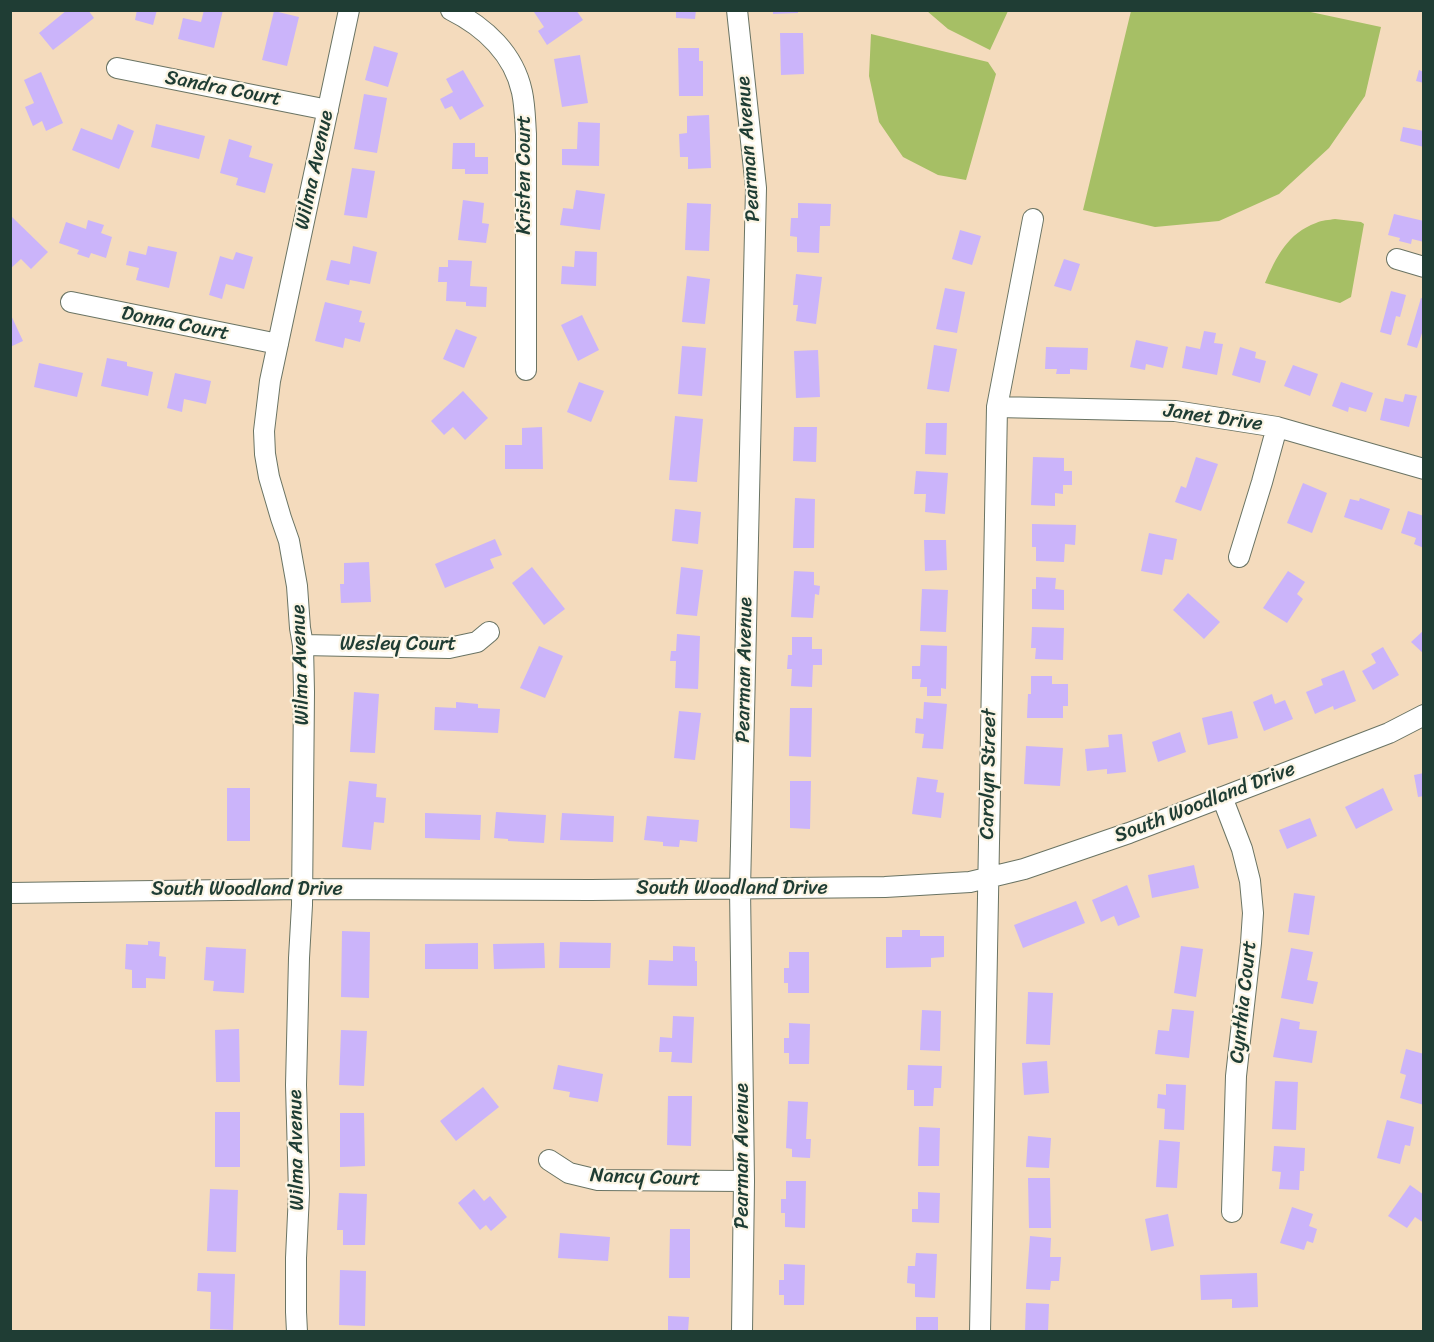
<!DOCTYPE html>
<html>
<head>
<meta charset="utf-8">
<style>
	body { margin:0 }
	#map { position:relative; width:1434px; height:1342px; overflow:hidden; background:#f4dbbd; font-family:Sriracha,sans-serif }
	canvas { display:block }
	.frame { position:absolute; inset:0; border:12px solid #1f3d34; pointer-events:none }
</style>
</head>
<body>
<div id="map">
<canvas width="1434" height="1342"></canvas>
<div class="frame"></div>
</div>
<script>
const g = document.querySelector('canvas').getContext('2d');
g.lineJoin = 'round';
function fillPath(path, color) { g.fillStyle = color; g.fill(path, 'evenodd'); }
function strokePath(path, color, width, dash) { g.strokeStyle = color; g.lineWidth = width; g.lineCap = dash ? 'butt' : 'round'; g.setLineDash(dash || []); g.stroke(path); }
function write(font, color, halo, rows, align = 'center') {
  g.font = font + ' Sriracha,sans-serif'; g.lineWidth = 4.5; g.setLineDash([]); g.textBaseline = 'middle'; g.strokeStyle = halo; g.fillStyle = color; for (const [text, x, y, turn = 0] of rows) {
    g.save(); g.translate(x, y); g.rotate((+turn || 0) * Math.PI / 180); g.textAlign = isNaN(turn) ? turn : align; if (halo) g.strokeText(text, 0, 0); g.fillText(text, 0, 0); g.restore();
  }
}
fillPath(new Path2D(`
	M927,11H1008L990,50L948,29Z
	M1131,11H1306L1381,27L1365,96L1329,148L1279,194L1219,221L1155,227L1083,210Z
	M871,34L988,62L996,74L966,180L938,175L903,157L879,122L869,76Z
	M1335,219L1361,222L1364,224L1351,297L1340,303L1265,283C1276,257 1288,233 1316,223C1322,220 1329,220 1335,219Z`), '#a6bf65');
fillPath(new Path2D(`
	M67,10H88L94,18L53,50L39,33Z
	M137,10H157L153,25L135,20Z
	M204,10H223L214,48L178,39L183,18L201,22Z
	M536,10H576L583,20L547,45L538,31L544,27L534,12Z
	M676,10H696L695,19L676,18Z
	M773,10H798V13L773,14Z
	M274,11L299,17L287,66L262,60Z
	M780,33H803L804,74L781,75Z
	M374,46L398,53L388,87L365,80Z
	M678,48H699V61H703V96H679Z
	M580,55L588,103L562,107L554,59Z
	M463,70L484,106L460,120L452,106L445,109L440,99L453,92L446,79Z
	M1419,70L1424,72V83L1416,81Z
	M41,72L63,123L46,131L42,121L33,126L25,107L34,103L24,80Z
	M364,94L387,98L377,153L354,149Z
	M709,115L711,168L688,169V157H680L679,134L687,133V116Z
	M578,122L600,123L599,166L562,165V149H577Z
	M118,124L134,131L119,169L72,150L81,128L112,140Z
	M156,124L205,136L199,159L151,147Z
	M1403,127L1424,131V147L1400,141Z
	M229,139L252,146L249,157L273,164L265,193L236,185L238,178L220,173Z
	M453,143H475V157H488V174H465V169H452Z
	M352,168L375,171L367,218L344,215Z
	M576,190L605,194L600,230L560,225L563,208L573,209Z
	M463,200L484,203L482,223L489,224L486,243L458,240Z
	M687,203L711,204L709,251L685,250Z
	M798,203L831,204L830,226H820L819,253L797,252V237L790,236L791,218H798Z
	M1394,214L1424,221V242L1412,239L1411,244L1399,241L1400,238L1388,235Z
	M10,215L48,252L31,269L21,259L10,269Z
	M88,220L104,225L101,233L112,237L106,258L91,253L89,258L77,254L79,250L59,243L66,222L86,229Z
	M960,230L981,236L972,265L952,259Z
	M148,246L177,252L169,288L136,280L139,268L126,265L129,251L146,255Z
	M353,246L377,252L370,284L350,280L349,285L326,280L331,260L350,264Z
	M575,251L597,252L596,286L561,284L562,266L574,267Z
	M236,252L253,257L244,289L226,284L222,299L209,295L220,256L233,260Z
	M1064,259L1080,264L1071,291L1054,286Z
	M448,260L472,261L470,286L487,287L486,307L466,306V302L446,301L447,282H438L439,267H448Z
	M796,274L822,277L816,324L796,321L798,305H793Z
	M687,276L710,279L705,324L682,322Z
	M945,288L965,292L957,333L936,329Z
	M1391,291L1406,295L1400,317L1396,316L1391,335L1380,332Z
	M1421,298L1424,299V327L1417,348L1407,345Z
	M325,302L362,311L359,322L365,323L360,342L345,338L343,348L315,341Z
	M10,313L23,341L10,347Z
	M582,315L599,350L578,361L561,325Z
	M456,329L477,337L464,368L443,359Z
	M1204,331L1216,333L1214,343L1223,344L1217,375L1182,368L1186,346L1200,349Z
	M1136,340L1168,347L1163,368L1146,364L1145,370L1130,367Z
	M934,345L957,349L949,392L927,389Z
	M682,346L706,348L702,396L678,394Z
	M1046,347L1088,348L1087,370L1070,369V374H1056L1057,369H1045Z
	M1240,347L1256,352L1255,358L1266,361L1260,383L1232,375Z
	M818,350L820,397L796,398L794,351Z
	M107,358L127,362V366L153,372L148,396L101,386Z
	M39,363L83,373L77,397L34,387Z
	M1293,365L1318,374L1310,396L1284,386Z
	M175,373L211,381L206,404L184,399L182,412L167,408Z
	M579,382L604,391L591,422L567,412Z
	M1341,382L1373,393L1366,412L1349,407L1348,412L1332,406Z
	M463,391L488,418L465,440L453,427L444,435L431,421Z
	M1405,394L1417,396L1409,427L1380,420L1385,398L1403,402Z
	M675,416L703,419L697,482L669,480Z
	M926,423H947L946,455L925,454Z
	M542,427L543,469H505V445H522V428Z
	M794,427H817L816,462L793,461Z
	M1033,457L1064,458V471H1072V485H1063V494L1055,493V506L1031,505Z
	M1196,457L1218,464L1201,511L1175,502L1181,486L1186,488Z
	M916,471L948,473L945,514L925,512L926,494H914Z
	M1303,483L1327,493L1312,533L1287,523Z
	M795,498L815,499L814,548H793Z
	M1360,498L1390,509L1382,530L1344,517L1350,499L1359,501Z
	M675,509L701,512L698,544L672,541Z
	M1408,511L1424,516V548L1414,544L1416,538L1401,533Z
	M1032,524L1076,525L1075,545L1065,544L1064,562L1036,561V547H1032Z
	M1149,533L1177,539L1173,560L1165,559L1162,575L1141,571Z
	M495,539L502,555L490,559L494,568L445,588L435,564Z
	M924,540H946L947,570L925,571Z
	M369,562L371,602L341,603L340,584H344V563Z
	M532,567L565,609L544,625L512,583Z
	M681,567L703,570L697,616L676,614Z
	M794,571L814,572V585L820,586L819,595L815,594L813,618L791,617Z
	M1288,571L1305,582L1297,594L1303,599L1287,623L1263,608Z
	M1036,577L1056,578L1055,589L1064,590V610L1032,609V589H1036Z
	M922,589L948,590L946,632L920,631Z
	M1188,593L1220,622L1204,639L1173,610Z
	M1032,627L1064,628L1063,660L1035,659L1036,648H1031Z
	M1424,630V654L1411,642Z
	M677,634L700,636L698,689L675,688L676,661H670L671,651H676Z
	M792,637H812V649H822V665H813L812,687L791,686L792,669H787L788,655H792Z
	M921,645L947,646L946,689L941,688V696H927V687H920L921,679H912V666H920Z
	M539,646L563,656L545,698L520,688Z
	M1383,647L1399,675L1373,690L1362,671L1376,663L1371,654Z
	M1344,670L1356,701L1334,710L1333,706L1315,714L1306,692L1323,685L1321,679Z
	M1031,676H1052V684H1068V706H1063V718H1027L1028,694H1031Z
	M354,692L379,694L375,753L350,752Z
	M1272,694L1275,704L1285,700L1293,719L1264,731L1253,702Z
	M456,702L478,704V708L500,709L498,733L434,730L435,707L456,708Z
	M924,702L947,704L943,749L922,748L924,734L915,733L916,718L923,719Z
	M790,708H812L811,757L789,756Z
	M679,711L701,713L695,760L674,758Z
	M1232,711L1238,738L1208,745L1202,718Z
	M1180,732L1186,752L1158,762L1152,742Z
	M1122,734L1126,772L1107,774V769L1087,771L1085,749L1109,747L1108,735Z
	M1026,746L1063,748L1060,786L1024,784Z
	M1424,773V796L1418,797L1414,775Z
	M917,777L938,780L936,792L944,793L941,818L912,814Z
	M349,781L377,784L376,797L386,798L384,823L374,822L371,850L342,847Z
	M790,781H811L810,829L790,828Z
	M227,788H250V841H227Z
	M1383,788L1393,810L1356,829L1345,807Z
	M496,812L546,815L544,843L508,841V839L494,838Z
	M425,813L481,815L480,840L425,838Z
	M562,813L614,816L613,842L560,840Z
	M647,816L699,820L697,842L680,840L679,847L663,846V842L644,840Z
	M1310,818L1317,836L1287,849L1279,830Z
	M1194,865L1199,888L1152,898L1148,875Z
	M1127,885L1140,917L1118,926L1114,916L1101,922L1092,900Z
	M1294,893L1315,896L1309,935L1288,932Z
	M1076,901L1085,923L1023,948L1014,925Z
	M902,930H920V936H944V957L931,958V967L886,968V937H902Z
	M342,931L370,932L369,998L341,997Z
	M148,941L160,942L159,956L166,957L165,979L146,978V988H132V970L125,969L126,944L148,945Z
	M560,942L611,943L610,968H559Z
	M478,943V969H425V944Z
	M544,943L545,968L494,969L493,944Z
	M673,946L695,947V961H697V986L648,985L649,960L673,961Z
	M1181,946L1203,949L1196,997L1174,993Z
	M206,947L246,949L244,993L213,991L214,981L204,980Z
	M1291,948L1313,952L1307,980L1318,982L1313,1004L1281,998Z
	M789,952H809V993H788V983H784V968H789Z
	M1028,992L1053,993L1050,1045L1026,1044Z
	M1172,1009L1194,1011L1189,1058L1155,1054L1158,1030L1169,1031Z
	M922,1010L941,1011L940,1051L920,1050Z
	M673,1016L694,1017L692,1063L671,1062L672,1052H659L660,1037L672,1038Z
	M1281,1018L1300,1022L1299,1029L1317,1031L1312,1063L1273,1057Z
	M789,1023L810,1024L809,1064H789V1053H784V1038H789Z
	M239,1029L240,1082H216L215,1030Z
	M341,1030L367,1031L364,1086L339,1085Z
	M1406,1049L1424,1054V1105L1400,1098L1406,1075L1400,1073Z
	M1047,1061L1049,1093L1024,1095L1022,1063Z
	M558,1065L603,1074L598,1102L569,1097L570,1092L553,1089Z
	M908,1065L942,1066L941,1088H934L933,1106H914V1090H907Z
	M1275,1081L1298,1082L1296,1130L1272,1129Z
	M1166,1084L1186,1085L1184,1130L1164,1129L1165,1109L1157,1108L1158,1094L1166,1095Z
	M483,1087L499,1107L456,1141L440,1121Z
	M668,1096H692L691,1146L667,1145Z
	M788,1101L808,1102L806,1139H811L810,1158L792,1157V1149L786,1148Z
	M215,1112H240V1167H215Z
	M340,1113H364L365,1166L340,1167Z
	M1387,1120L1414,1127L1410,1146L1405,1145L1400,1164L1377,1158Z
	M919,1127L940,1128L939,1166H918Z
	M1028,1136L1051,1138L1049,1168L1026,1167Z
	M1159,1140L1180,1142L1177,1188L1156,1187Z
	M1274,1146L1305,1148L1304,1171H1300L1299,1190L1279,1189L1281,1172L1272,1171Z
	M1028,1178H1050L1051,1228H1029Z
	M786,1181H806L805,1228L785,1227V1213H781V1199H786Z
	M1410,1185L1424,1195V1223L1415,1217L1407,1228L1388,1216Z
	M210,1189L238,1190L236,1252L207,1251Z
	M474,1189L484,1201L490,1196L507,1217L491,1231L486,1225L480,1230L458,1203Z
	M918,1192L940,1193L939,1223L912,1222V1209H918Z
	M339,1193L367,1194L365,1245H343V1230H337Z
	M1292,1207L1313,1214L1309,1226L1317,1229L1313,1243L1307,1241L1304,1250L1280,1243Z
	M1168,1214L1174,1246L1151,1251L1145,1219Z
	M670,1229H690V1278H669Z
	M560,1233L610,1237L608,1261L558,1258Z
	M1030,1236L1051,1238L1050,1257H1061L1059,1281H1051L1050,1290L1026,1289Z
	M916,1253L937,1254L935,1298L915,1297V1284L907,1283L908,1266H915Z
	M784,1264L805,1265L804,1305H784V1295H779V1280H784Z
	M340,1270L366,1271L365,1326L339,1325Z
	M198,1273L235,1274L233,1330L210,1329L211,1292L197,1291Z
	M1257,1273L1258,1307L1232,1308V1299L1201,1300L1200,1275Z
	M1026,1303L1049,1304L1048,1332H1025Z
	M668,1316L689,1317L688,1332H668Z
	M916,1317H938V1332H916Z`), '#cbb4fa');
const minor = new Path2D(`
	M451,10C485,27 514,54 522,92C525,106 525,120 526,134V370
	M737,10L756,188L740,889L744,1181L742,1332
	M117,68L328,110
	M1397,259L1424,267
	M71,302L278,344
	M997,407L1175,411L1277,427L1424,469
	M1239,557L1262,482L1277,427
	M303,645L449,648L477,642L489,632
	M1222,797L1242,849L1250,881L1253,913L1251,943L1236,1076L1232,1212
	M10,893L302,889L591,890L885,887L970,882L1024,869L1129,833L1389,733L1424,715
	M549,1160L569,1173L598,1180L744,1181
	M297,1332L296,1312V1258L299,1193L296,1085L299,958L302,905L304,692L303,645L300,628L297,586L289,541L281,518L269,477L265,454L264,431L270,381L349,10
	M980,1332L997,407L1033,219`);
strokePath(minor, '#6a7464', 22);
strokePath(minor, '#fff', 20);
write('20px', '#1f3d34', '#fcf5e5', [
	["Sandra Court",223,89,11],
	["Pearman Avenue",749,149,-94],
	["Wilma Avenue",315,170,-78],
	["Kristen Court",525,175,-90],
	["Donna Court",175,324,11],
	["Janet Drive",1213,418,8],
	["Wesley Court",398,645],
	["Wilma Avenue",301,665,-92],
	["Pearman Avenue",745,670,-89],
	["Carolyn Street",989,774,-89],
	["South Woodland Drive",1205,803,-21],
	["South Woodland Drive",732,889],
	["South Woodland Drive",247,890],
	["Cynthia Court",1244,1002,-84],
	["Wilma Avenue",297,1150,-91],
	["Pearman Avenue",743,1156,-90],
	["Nancy Court",645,1178,2]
]);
</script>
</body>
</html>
